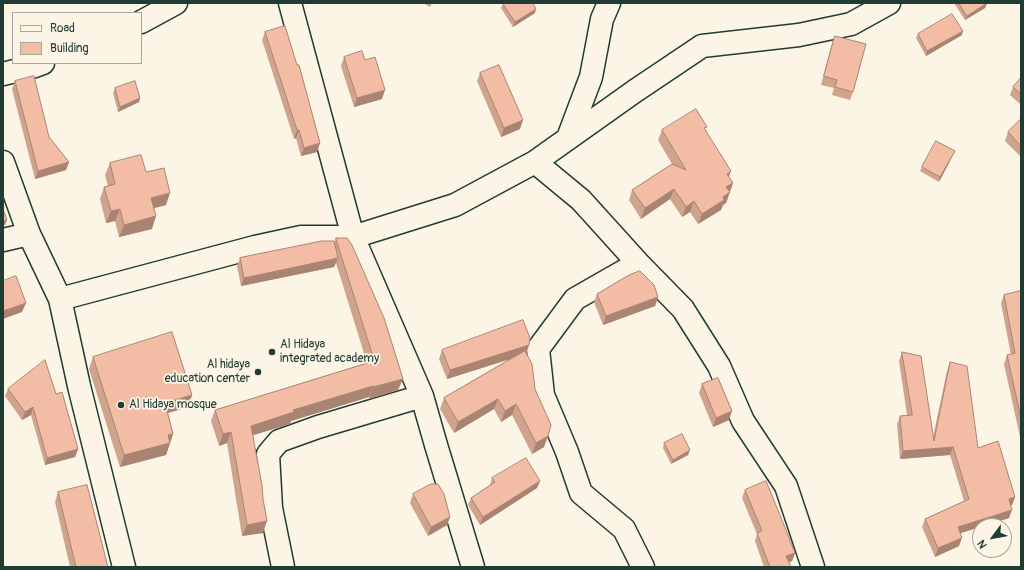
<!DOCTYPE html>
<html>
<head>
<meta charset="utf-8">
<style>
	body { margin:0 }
	#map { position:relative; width:1024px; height:570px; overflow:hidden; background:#fcf5e5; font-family:Pangolin,sans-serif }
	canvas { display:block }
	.frame { position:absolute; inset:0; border:4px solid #1f3d34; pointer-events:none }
	.legend { position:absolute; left:12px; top:12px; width:130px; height:52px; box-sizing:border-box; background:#fcf5e5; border:1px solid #a4ab9e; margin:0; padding:5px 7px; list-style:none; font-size:12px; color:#1f3d34 }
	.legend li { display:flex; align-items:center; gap:8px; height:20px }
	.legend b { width:20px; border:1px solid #a4ab9e }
	.north { position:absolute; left:972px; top:518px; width:40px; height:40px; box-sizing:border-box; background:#fcf5e5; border:1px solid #a4ab9e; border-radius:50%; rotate:238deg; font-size:11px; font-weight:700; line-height:16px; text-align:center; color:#1f3d34 }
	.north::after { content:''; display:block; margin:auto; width:14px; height:18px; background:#1f3d34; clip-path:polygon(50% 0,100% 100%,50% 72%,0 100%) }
</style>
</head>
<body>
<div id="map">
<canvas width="1024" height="570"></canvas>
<div class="frame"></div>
<ul class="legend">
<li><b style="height:5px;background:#fcf5e5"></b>Road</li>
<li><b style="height:11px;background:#f2bda4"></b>Building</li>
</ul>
<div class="north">N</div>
</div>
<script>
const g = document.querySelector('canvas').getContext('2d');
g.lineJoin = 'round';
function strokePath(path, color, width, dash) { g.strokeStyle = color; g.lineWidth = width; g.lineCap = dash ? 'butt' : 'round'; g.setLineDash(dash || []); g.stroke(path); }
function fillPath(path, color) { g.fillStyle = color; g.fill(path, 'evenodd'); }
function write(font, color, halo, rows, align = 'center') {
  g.font = font + ' Pangolin,sans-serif'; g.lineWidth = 3.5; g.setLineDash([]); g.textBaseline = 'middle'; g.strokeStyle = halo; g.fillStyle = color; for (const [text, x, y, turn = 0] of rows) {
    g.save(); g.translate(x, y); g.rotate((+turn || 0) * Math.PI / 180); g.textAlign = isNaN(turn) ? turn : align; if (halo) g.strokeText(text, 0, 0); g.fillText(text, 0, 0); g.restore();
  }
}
const minor = new Path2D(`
	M290,3L353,237L422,396L436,445L473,567
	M141,22L176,3
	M3,74L35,66L43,63
	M568,138L591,77L602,19L609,3
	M3,162L29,234L60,299L79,386L124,567
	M535,162L581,200L638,263L683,309L719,366L743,421L786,486L813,567
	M3,240L29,234
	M638,263L575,299L538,349L543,395L567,452L581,493L624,529L643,567
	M60,299L255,247L301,237H353L455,205L535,162L635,91L702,46L799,35L851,24L889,3
	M283,567L271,508L268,454L279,441L318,427L422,396`);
strokePath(minor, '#1f3d34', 25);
strokePath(minor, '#fcf5e5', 22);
fillPath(new Path2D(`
	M423,3H432L430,7Z
	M954,3H987L985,8L965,20Z
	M503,4L535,13L513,27L501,8Z
	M265,32L317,152L301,156L296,138L294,139L262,40Z
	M918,34L962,35L926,56L916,38Z
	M835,36L853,92L850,100L832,95L834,88L821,85L832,44Z
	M344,57L365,60L382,99L354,107L341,66Z
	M480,73L520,129L501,137L477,81Z
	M1021,78V105L1010,95L1013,87Z
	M15,81L49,137L69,162L66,170L35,179L12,89Z
	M115,88L140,98L139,102L118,112L113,93Z
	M1021,119V157L1005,141L1008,132Z
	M662,130H706L729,177L733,183L726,203L723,205L721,210L698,224L690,212L682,217L670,199L641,219L629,200L632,190L672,164L658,140Z
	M953,155L939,182L920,171L922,167Z
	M110,163L146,172L166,205L154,208L152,229L119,237L115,221L106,223L100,199L104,187L108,186L105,175Z
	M336,238L398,390L369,399V397L291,421L290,424L253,435L263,533L242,536L227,443L219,446L211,421L215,410L367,363L336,263L334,267L241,286L237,266L240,258L334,242Z
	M1021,291V436L1020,437L1004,364L1007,355H1011L1001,303L1004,295Z
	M597,294L658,297L655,306L603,325L594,302Z
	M529,345L526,353L535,389L544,447L532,454L512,415L501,422L494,409L454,433L440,409L444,398L510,359L447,379L439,359L442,350Z
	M902,352L933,437L947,371L950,362L978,448L1015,497L1012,505H1011L1009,518L980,526V527L960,533L959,546L935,557L922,527L925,519L964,501L950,455L900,459L897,424L900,416L907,415L899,361Z
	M93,357L192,395L188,407L168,413L173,434L166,455L120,467L89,369Z
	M702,384L729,420L713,427L699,393Z
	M8,389L56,394L78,449L75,457L45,465L31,415L22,420L5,396Z
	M664,443L688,455L671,464L663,448Z
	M492,478L540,481L537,488L480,525L468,505L471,498L490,485Z
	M745,490L795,553L792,561L789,562L791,567H764L755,541L757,534L742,498Z
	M58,492L108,567H70L55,502Z
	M413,494L450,517L447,525L428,536L410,503Z`), '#d0a38d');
fillPath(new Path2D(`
	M987,3L985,8L965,20L967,16Z
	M536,9L535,13L513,27L515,22Z
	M963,31L962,35L926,56L927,51Z
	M385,90L382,99L354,107L357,98Z
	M140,98L139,102L118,112L120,107Z
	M523,120L520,129L501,137L504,128Z
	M297,130H299L296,138L294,139Z
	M320,143L317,152L301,156L304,148Z
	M955,151L953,155L939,182L940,177Z
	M69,162L66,170L35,179L38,171Z
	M731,171L727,182V174Z
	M733,183L726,203L723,205L721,210L698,224L702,214L726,187Z
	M674,189L670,199L641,219L645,208Z
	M170,193L166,205L147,210L151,198Z
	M694,201L690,212L682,217L686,207Z
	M120,209L115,221L106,223L111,211Z
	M156,216L152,229L119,237L124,225Z
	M7,220L5,225H3V221Z
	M338,258L334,267L241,286L244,278Z
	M658,297L655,306L603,325L606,316Z
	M26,303L22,312L3,319V311Z
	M529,345L526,354L447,379L450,370Z
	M403,379L398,390L369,399L373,387Z
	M373,386L369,397L291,421L290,424L247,437L251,426L293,410Z
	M192,395L188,407L161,415L165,403Z
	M498,399L494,409L454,433L458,422Z
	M516,404L512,415L501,422L505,411Z
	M33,407L31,415L22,420L25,412Z
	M732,411L729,420L713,427L716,418Z
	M231,432L227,443L219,446L223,434Z
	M173,434L166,455L120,467L124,455L168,435Z
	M548,436L544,447L532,454L536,443Z
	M953,447L950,455L900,459L903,451Z
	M78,449L75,457L45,465L47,458Z
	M690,450L688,455L671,464L673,460Z
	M540,481L537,488L480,525L483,517Z
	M1015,497L1012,505L1006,507L1009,499Z
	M1012,510L1009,518L985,526H980V527L955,535L958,527Z
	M450,517L447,525L428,536L431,527Z
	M267,521L263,533L242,536L247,525Z
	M962,538L959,546L935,557L938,548Z
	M795,553L792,561L783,564L786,556Z`), '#a98473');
const building = new Path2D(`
	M504,3H533L536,9L515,22L503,4Z
	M959,3H987L967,16Z
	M952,14L963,31L927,51L918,34Z
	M285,26L297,65H299L320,143L304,148L299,130H297L265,32Z
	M835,36L866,44L853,92L835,87L837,80L824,76Z
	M362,51L365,60L375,57L385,90L357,98L344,57Z
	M499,65L523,120L504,128L480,73Z
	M34,76L49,137L69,162L38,171L15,81Z
	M1021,78V94L1013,87Z
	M135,81L140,98L120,107L115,88Z
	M696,109L707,127L704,128L731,171L727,174L733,183L726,187L730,192L723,197L724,200L702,214L694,201L686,207L674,189L645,208L632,190L672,164L686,170L662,130Z
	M1021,119V146L1008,132Z
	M936,141L955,151L940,177L922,167Z
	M141,155L146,172L164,168L170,193L151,198L156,216L124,225L120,209L111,211L104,187L115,184L110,163Z
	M3,209L7,220L3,221Z
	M336,238H347L352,245L384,318L403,379L373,387V386L293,410L294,412L251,426L262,485L263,499L267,521L247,525L231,432L223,434L215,410L374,361Z
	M322,241H334L338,258L244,278L240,258Z
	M640,271L654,285L658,297L606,316L597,294L629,275Z
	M16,276L26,303L3,311V281Z
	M1021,291V418L1007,355L1015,353L1004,295Z
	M523,320L530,338L529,345L450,370L442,350Z
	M172,332L192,395L165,403L173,434L168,435L170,443L124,455L93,357Z
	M525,351L532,364L535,389L551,425L548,436L536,443L516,404L505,411L498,399L458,422L444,398Z
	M902,352L921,356L934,441L950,362L967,366L978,448L998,441L1015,497L1009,499L1012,510L958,527L962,538L938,548L925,519L969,499L953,447L903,451L900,416L912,415Z
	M45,360L56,394L62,392L78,449L47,458L33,407L25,412L8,389Z
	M718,378L732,411L716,418L702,384Z
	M682,434L690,450L673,460L664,443Z
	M526,458L540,481L483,517L471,498L495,482L492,478Z
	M766,481L784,525L795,553L786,556L791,567H770L757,533L762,531L745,490Z
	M431,484H438L444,494L450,517L431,527L413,494Z
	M87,485L108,567H76L58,492Z`);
fillPath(building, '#f2bda4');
strokePath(building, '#a98473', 1);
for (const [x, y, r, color] of [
	[272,352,4,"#1f3d34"],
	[258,372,4,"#1f3d34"],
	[121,405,4,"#1f3d34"]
]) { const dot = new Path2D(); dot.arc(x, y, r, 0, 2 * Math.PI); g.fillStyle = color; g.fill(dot); strokePath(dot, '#fcf5e5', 1.5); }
write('12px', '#1f3d34', '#fcf5e5', [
	["Al Hidaya",280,345],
	["integrated academy",280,359],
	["Al hidaya",250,365,"right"],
	["education center",250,379,"right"],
	["Al Hidaya mosque",129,405]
], 'left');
</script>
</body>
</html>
